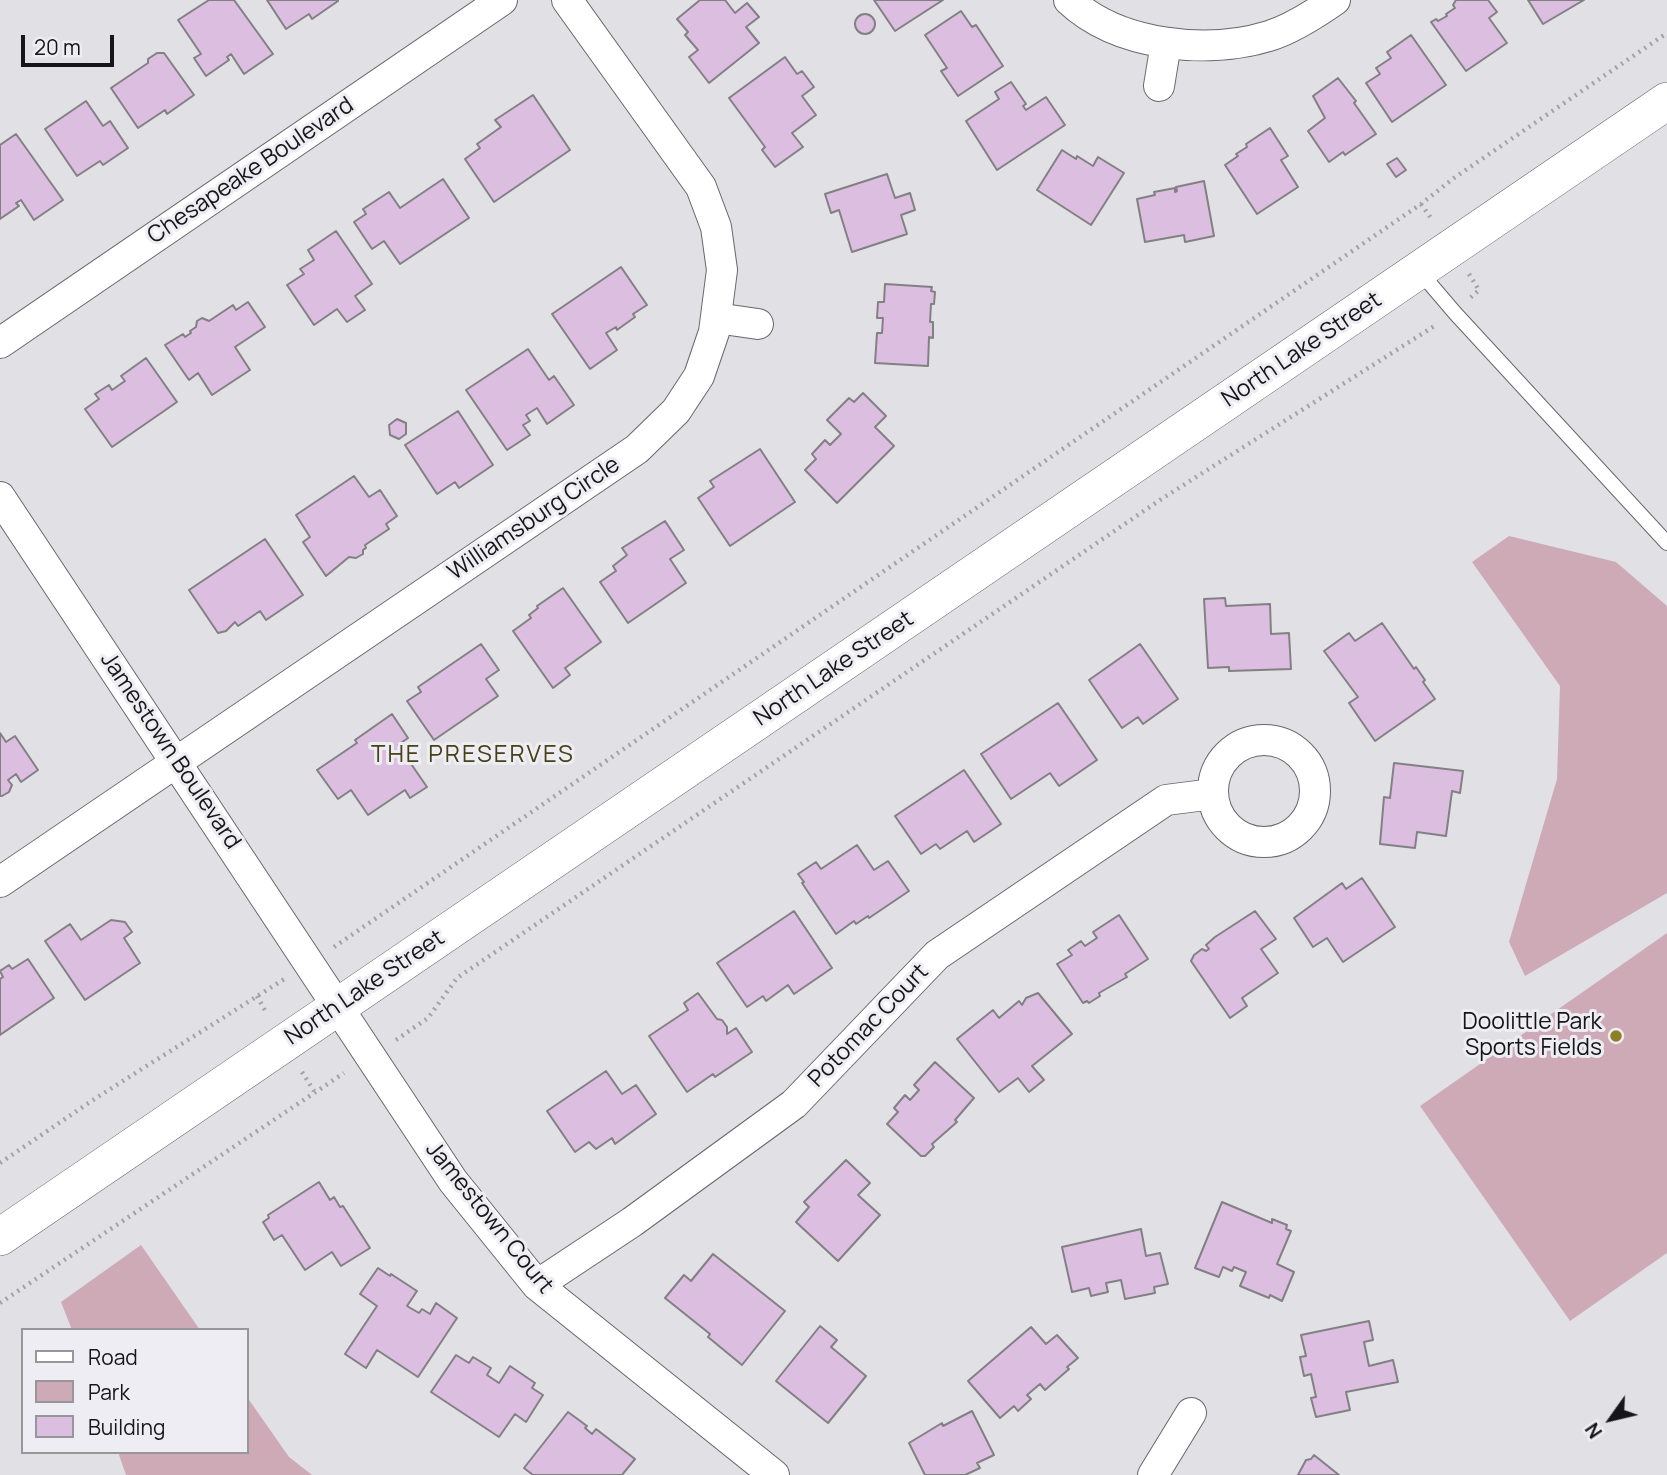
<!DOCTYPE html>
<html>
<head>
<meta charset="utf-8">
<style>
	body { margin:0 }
	#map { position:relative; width:1667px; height:1475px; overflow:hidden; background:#e0e0e5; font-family:Manrope,sans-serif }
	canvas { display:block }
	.legend { position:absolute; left:21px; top:1328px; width:228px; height:126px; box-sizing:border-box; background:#ededf3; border:2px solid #97979b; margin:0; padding:9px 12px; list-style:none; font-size:21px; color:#161618 }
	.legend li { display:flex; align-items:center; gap:14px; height:35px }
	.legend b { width:35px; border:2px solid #97979b }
	.north { position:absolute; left:1576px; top:1384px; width:70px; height:70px; -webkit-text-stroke:5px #ededf3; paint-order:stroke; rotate:236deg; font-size:19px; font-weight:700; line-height:28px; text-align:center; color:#161618 }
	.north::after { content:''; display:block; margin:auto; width:24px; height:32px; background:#161618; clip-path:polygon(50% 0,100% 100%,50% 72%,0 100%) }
	.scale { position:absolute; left:21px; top:35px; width:93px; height:32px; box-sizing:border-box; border:4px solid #161618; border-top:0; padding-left:9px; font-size:21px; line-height:24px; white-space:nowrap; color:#161618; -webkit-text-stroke:5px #ededf3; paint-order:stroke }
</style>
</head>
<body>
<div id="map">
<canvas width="1667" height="1475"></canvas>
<ul class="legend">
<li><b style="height:9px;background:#fff"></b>Road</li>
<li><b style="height:19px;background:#ceaab6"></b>Park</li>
<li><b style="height:19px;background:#dcbee1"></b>Building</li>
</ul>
<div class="north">N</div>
<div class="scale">20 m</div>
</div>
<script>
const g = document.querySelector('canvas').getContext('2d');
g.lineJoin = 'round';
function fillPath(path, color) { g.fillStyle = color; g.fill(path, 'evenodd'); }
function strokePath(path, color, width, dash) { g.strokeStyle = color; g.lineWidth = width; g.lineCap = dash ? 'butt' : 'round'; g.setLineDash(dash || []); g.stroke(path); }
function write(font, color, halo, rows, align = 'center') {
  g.font = font + ' Manrope,sans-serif'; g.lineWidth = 6; g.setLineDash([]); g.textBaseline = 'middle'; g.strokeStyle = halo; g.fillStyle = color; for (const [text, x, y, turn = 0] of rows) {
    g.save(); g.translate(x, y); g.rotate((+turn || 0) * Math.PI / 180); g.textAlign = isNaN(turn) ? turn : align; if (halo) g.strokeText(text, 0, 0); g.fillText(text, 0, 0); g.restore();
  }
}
fillPath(new Path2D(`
	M1509,536L1616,562L1667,606V893L1525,976L1509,942L1557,779L1560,686L1472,562Z
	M1667,933V1253L1570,1321L1420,1106Z
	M141,1245L200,1330H72L61,1302Z
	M247,1397L289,1457L312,1475H126L118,1452H247Z`), '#ceaab6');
const building = new Path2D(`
	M209,0H234L273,54L244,74L231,54L227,57L229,60L206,76L194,58L201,54L178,20Z
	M267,0H338V1L312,19L309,14L286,29Z
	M700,0H725L735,13L747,3L759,17L746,27L759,43L709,83L689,57L698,50L685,35L688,32L677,19Z
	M874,0H943L895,31Z
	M1456,0H1488L1497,12L1489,18L1507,43L1466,71L1431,22L1436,19L1438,21L1447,16L1446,14L1455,8L1453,5Z
	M1528,0H1584L1543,24Z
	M961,11L972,27L976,25L1003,66L958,96L941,71L947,68L925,35Z
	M855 24a10 10 0 1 1 20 0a10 10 0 1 1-20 0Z
	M1411,35L1446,85L1392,122L1366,83L1380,74L1376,68L1391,58L1387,52Z
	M157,53H164L194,95L167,114L165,110L138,128L111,88L148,63V59Z
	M785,57L797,74L802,71L814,87L802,96L816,115L792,133L803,147L775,167L762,150L765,147L729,98Z
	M1338,78L1356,101L1354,103L1376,134L1345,155L1343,152L1329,162L1308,131L1325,118L1313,96Z
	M1011,82L1026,104L1023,106L1026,110L1046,97L1065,125L997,170L966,121L999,99L995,92Z
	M533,95L570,150L494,202L465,159L480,148L477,144L501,127L495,120Z
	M86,101L103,126L110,121L128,148L103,165L100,161L77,176L45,129Z
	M1270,128L1288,156L1281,160L1298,187L1257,214L1225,165L1238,156L1236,154L1247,147L1246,144Z
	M16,134L63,200L34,220L21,200L16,203L19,206L0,219V145Z
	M1062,150L1076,159L1077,156L1093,166L1098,157L1124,173L1091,225L1037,190Z
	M1397,158L1406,170L1396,177L1387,164Z
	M887,174L895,198L910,193L915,210L901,215L907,234L852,252L839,210L831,213L825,194Z
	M443,179L469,218L400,264L384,241L372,249L354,222L366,214L363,209L389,192L400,208Z
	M1204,181L1214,236L1185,242L1184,235L1145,242L1137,199L1155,195L1154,192L1175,188V192L1177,191L1176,187Z
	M336,231L372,284L355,296L365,310L347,322L337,309L314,325L287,285L304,274L300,269L314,260L308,250Z
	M621,267L647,305L633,314L635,317L617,330L616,327L606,333L617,350L590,369L552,314Z
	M885,284L932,287L931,291L935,292L934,304H931L930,322H933V338L929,337L928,366L875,363L877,333H882L883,318H877L878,302H884Z
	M248,302L265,327L235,347L250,370L212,395L198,373L189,380L165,345L183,334L185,337L191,333L190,331L196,327L197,321L202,318L209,321L233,305L236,310Z
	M528,349L549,380L554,376L574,405L547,424L537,408L526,415L530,421L523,425L530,435L507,450L466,390Z
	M146,358L177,402L112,447L85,409L99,399L95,394L109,385L112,390L125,381L121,376Z
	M863,393L886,416L875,427L894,446L837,503L805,470L816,459L812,454L825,440L830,445L841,434L827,420L849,398L854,402Z
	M458,411L493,465L459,488L455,482L437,494L405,445Z
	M397,419L406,423V434L399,439L390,435L389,425Z
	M760,449L795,502L730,546L698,498L714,487L710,481Z
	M354,476L369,497L380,490L397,516L386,524L389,529L365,545L366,548L363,550V554L356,558L349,557L326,576L303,542L310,537L296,515Z
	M665,521L684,550L670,559L686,583L628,623L600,582L616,571L613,566L627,555L622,548Z
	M265,539L303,595L266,620L260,611L238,626L235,622L226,631L218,633L189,590Z
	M563,588L601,642L565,668L570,675L553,688L513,631L531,618L529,615L538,608L537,606Z
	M1225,598L1226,606L1270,604L1271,634L1289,633L1291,669L1229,671V667L1208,668L1204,599Z
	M1382,623L1414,669L1416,667L1425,680L1423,682L1435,699L1375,741L1349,703L1358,697L1324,651L1349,633L1355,641Z
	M481,644L499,670L486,679L498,696L434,740L407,701L421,692L418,687Z
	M1140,644L1178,699L1143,724L1138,717L1122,728L1089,680Z
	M1058,703L1097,760L1059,786L1050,773L1011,799L981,754Z
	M392,714L408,738L398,745L427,787L410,798L405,790L368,815L351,790L338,799L317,770L357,743L355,740Z
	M0,733L6,742L15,736L38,770L21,782L16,774L8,780L12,785L9,792L2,796H0Z
	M1394,763L1463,771L1460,793L1452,791L1446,836L1417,832L1415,848L1380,844L1384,797L1390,798Z
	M964,770L1001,824L974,842L967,831L940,849L936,844L921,854L895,816Z
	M857,845L874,870L888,861L909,891L869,918L868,916L856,924L854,921L836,934L802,883L804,882L798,874L816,862L821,869Z
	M1362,878L1395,927L1343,962L1327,938L1313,947L1294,918L1342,883L1346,889Z
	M794,911L832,968L794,994L788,985L766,1001L763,996L747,1007L717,963Z
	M1255,911L1276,939L1261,949L1278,973L1242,998L1247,1006L1230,1018L1191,961L1194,955L1202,949L1206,951L1209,949L1206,945L1215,937Z
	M1119,915L1148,959L1125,974L1127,977L1099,993L1100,996L1089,1003L1087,1001L1083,1003L1057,964L1072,955L1068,950L1081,941L1085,946L1097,938L1093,932Z
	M111,920L125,922L132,932L124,938L140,963L85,1000L45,941L70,924L81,940Z
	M28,959L54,998L0,1035V979L3,977L0,971L9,965L12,969Z
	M698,993L717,1019L722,1020L727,1027V1034L736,1028L752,1052L715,1077L713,1074L687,1092L649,1036L688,1010L684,1003Z
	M1038,993L1072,1034L1032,1066L1044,1080L1029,1092L1018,1078L999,1092L957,1039L993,1010L999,1018L1019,1001L1022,1005L1026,998Z
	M935,1062L974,1098L955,1120L957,1122L932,1144L934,1147L925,1156H921L887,1124L898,1112L894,1108L905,1095L910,1100L919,1090L914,1085Z
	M606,1071L622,1094L636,1085L656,1114L615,1144L612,1138L596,1149L589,1142L575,1152L547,1111Z
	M846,1160L870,1183L858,1195L880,1215L838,1261L796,1222L809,1207L804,1202Z
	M319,1182L330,1200L334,1197L340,1207L343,1206L370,1248L341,1266L332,1252L305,1270L282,1235L274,1240L263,1222L269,1218L268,1215Z
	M1222,1202L1272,1223V1219L1287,1225L1286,1229L1291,1231L1277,1264L1294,1272L1282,1301L1270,1295L1269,1298L1240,1286L1246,1272L1234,1267L1232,1271L1223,1267L1219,1277L1195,1268Z
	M1141,1229L1146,1256L1160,1253L1168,1284L1154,1287L1155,1293L1125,1299L1121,1280L1106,1283L1108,1292L1091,1296L1089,1288L1072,1292L1062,1247Z
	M713,1254L785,1311L742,1365L708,1337L710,1334L665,1298L684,1275L691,1281Z
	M378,1268L390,1276L391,1274L417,1291L407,1306L419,1313L422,1309L430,1314L436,1303L457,1318L418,1377L377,1350L366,1368L345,1354L377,1306L360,1294Z
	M1369,1321L1373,1340L1364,1342L1369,1366L1393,1360L1398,1382L1346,1392L1350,1410L1316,1417L1311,1398L1316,1397L1311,1374L1304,1376L1300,1357L1306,1356L1301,1335Z
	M820,1326L837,1340L831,1347L866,1376L828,1423L776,1381Z
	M1031,1327L1046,1344L1057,1335L1078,1358L1067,1367L1069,1369L1045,1390L1040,1384L1027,1395L1031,1399L1018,1411L1014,1406L1000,1418L968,1381Z
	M456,1355L469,1363L473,1357L491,1368L487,1375L499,1383L510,1366L535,1383L532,1388L543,1395L526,1422L515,1414L499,1437L431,1392Z
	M972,1411L994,1455L977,1463L980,1468L965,1475H925L909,1443L942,1423L943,1426Z
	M568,1412L587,1426L585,1428L592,1434L596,1429L635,1459L622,1475H533L524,1468Z
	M1314,1455L1339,1475H1298L1306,1460L1311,1459Z`);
fillPath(building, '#dcbee1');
strokePath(building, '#838084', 2);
const service = new Path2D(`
	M1420,272L1455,313L1667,543`);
const minor = new Path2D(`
	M1069,0C1118,46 1207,55 1269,36C1292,29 1315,14 1335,0
	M1159,86L1166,43
	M716,318L758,324
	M0,343L502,0
	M0,497L453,1181L537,1285L774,1475
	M1213 791a51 51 0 1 1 102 0a51 51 0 1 1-102 0Z
	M0,882L637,449L676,411L699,376L714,332L722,270L716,227L701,187L567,0
	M537,1285L632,1222L794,1104L937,955L1166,800L1213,794
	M1153,1475L1191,1413`);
const tertiary = new Path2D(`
	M0,1237L1667,101`);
strokePath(service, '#67676c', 16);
strokePath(minor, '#67676c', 32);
strokePath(tertiary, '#67676c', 38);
strokePath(new Path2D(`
	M1421,204L1433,221
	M1469,274L1479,290L1470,298
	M334,947L1421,204L1454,178L1667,33
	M257,996L267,1014
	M396,1040L428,1018L457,978L1160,500L1436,325
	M302,1072L314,1091
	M0,1163L96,1098L286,978
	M0,1303L344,1073`), '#a3a3a7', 4.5, [2, 5]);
strokePath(service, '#fff', 14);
strokePath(minor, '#fff', 30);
strokePath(tertiary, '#fff', 37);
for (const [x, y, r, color] of [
	[1616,1036,7,"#8d7f26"]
]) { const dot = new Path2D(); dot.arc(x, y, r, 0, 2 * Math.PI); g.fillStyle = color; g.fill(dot); strokePath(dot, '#ededf3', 2.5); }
write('23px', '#161618', '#ededf3', [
	["Chesapeake Boulevard",251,171,-34],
	["North Lake Street",1302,350,-34],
	["Williamsburg Circle",534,519,-34],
	["North Lake Street",834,669,-34],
	["Jamestown Boulevard",170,751,56],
	["North Lake Street",365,988,-34],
	["Potomac Court",869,1026,-46],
	["Jamestown Court",489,1218,51]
]);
write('23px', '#161618', '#ededf3', [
	["Doolittle Park",1602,1023],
	["Sports Fields",1602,1049]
], 'right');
g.letterSpacing = '2px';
write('24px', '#484118', '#ededf3', [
	["THE PRESERVES",473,755]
]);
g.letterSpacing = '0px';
</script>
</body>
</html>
